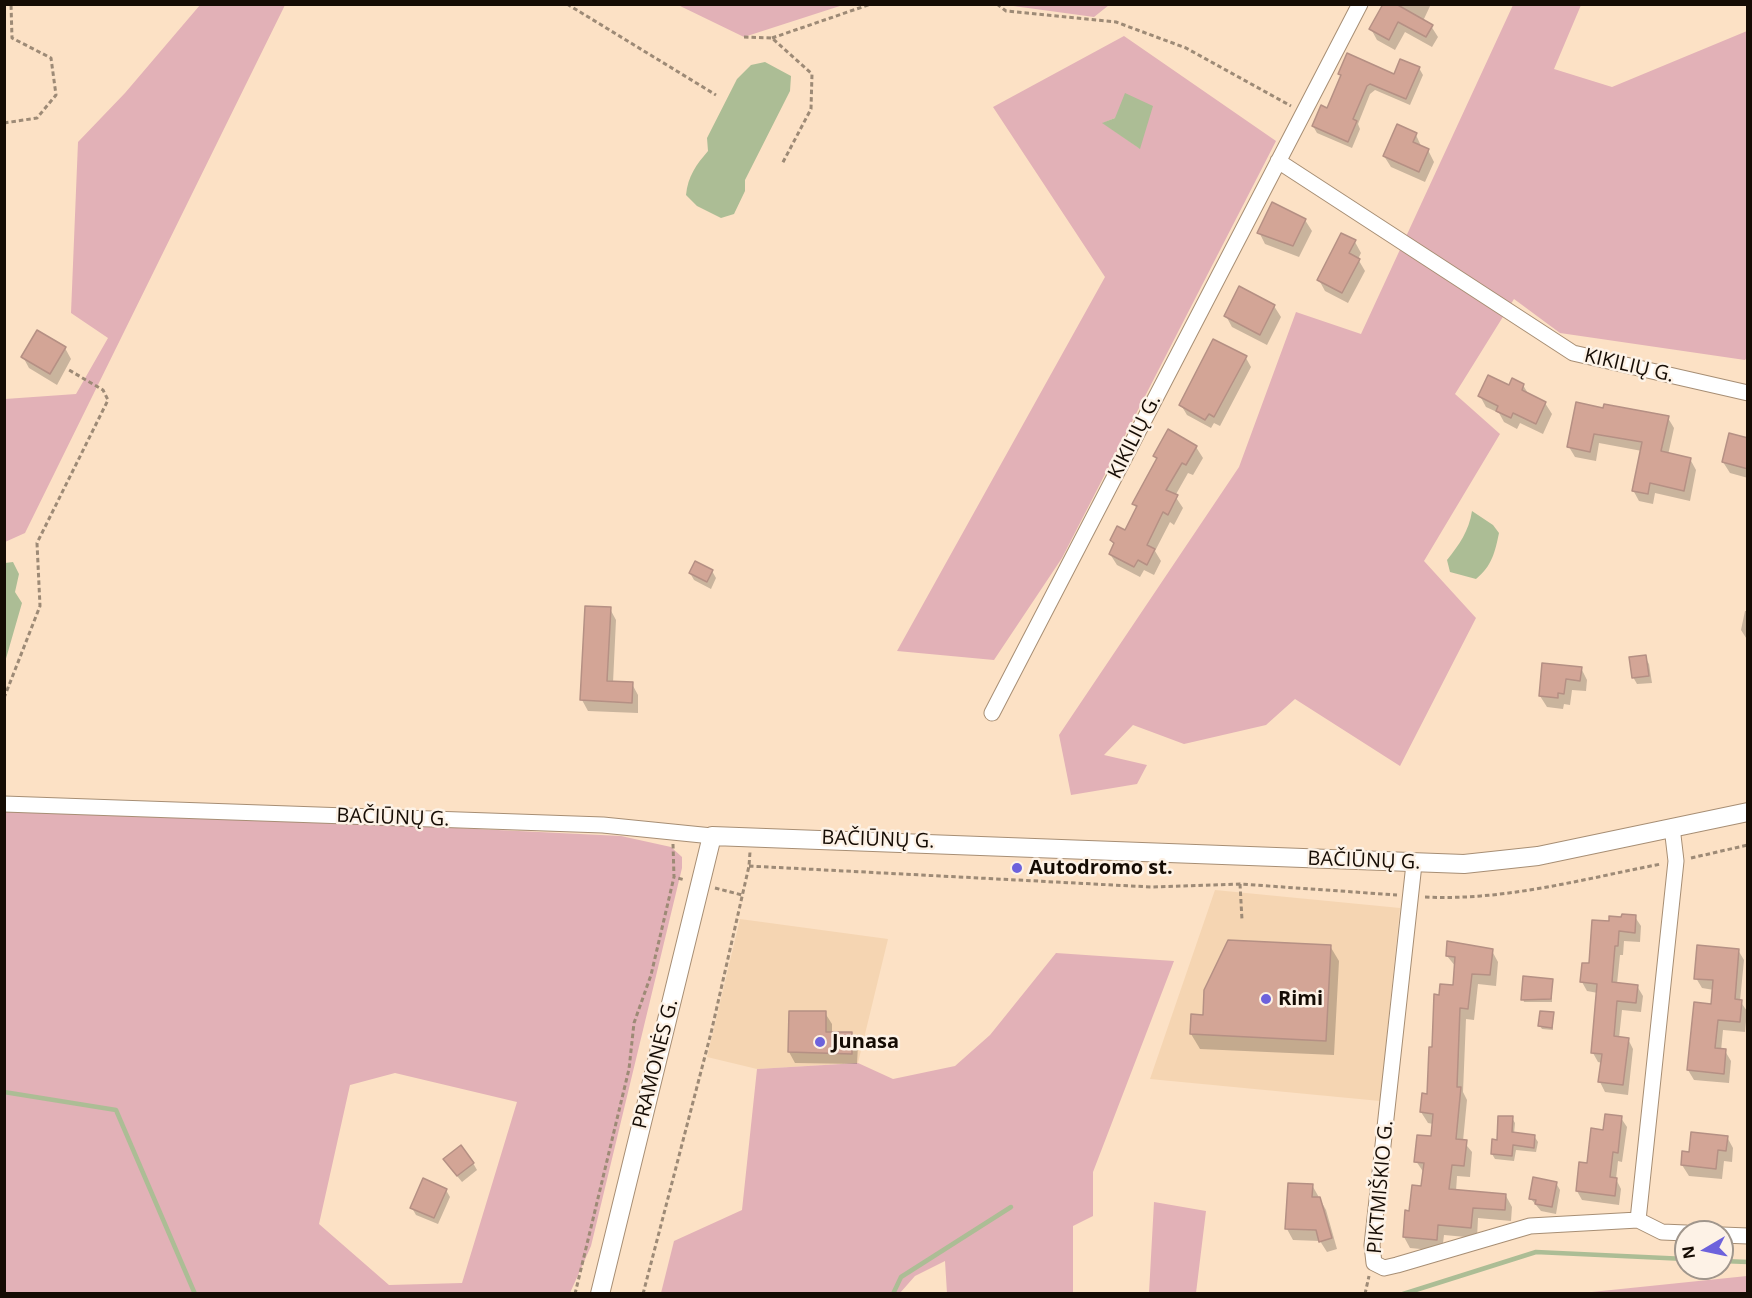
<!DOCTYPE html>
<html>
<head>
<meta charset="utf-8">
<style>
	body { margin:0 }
	#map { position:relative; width:1752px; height:1298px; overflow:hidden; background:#fce1c5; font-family:"Open Sans",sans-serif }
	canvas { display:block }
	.frame { position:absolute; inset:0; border:6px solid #150c04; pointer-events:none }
	.north { position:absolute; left:1674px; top:1220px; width:60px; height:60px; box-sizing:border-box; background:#fdf2e6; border:2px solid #a0968c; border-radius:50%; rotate:261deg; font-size:16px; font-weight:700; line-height:24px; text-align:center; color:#150c04 }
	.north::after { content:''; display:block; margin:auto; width:21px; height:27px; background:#6d62dc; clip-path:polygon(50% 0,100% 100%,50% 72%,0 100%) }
</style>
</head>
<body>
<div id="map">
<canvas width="1752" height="1298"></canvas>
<div class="frame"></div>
<div class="north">N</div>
</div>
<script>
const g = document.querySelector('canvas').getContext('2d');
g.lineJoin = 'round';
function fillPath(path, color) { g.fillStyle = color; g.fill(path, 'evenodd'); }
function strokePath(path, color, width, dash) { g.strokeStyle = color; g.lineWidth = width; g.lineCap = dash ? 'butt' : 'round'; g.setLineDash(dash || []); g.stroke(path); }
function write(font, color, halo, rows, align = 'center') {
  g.font = font + ' "Open Sans",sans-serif'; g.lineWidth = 5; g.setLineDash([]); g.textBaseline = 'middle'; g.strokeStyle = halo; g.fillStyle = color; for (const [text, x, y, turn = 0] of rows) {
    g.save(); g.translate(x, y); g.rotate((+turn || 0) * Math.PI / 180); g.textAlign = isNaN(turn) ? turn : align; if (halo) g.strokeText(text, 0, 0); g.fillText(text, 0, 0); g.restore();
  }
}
fillPath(new Path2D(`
	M1215,890L1400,908L1380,1101L1150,1079Z
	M740,919L888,939L858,1063L757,1069L707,1057Z`), '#f5d5b2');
fillPath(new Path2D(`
	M200,5H285L25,533L5,542V399L76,394L108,338L71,313L78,142L125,93Z
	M678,5H843L744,37Z
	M1006,5L1109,4V5L1094,17Z
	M1513,5H1581L1554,69L1612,87L1747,31V357L1745,360L1560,333L1514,299L1455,394L1500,434L1424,561L1476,618L1400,766L1295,699L1266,725L1184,744L1133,725L1104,755L1147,765L1137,784L1071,795L1059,735L1239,467L1296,312L1361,334Z
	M1124,36L1276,141L1062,558L994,660L897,651L1105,277L993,107ZM1115,118L1139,148L1103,123Z
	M5,806L621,836L671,847L682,857V868L591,1246L570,1293L5,1294ZM395,1073L517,1102L462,1283L389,1285L319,1224L350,1085Z
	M1056,953L1174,961L1093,1172V1216L1073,1226V1293H947L945,1261L915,1276L900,1293H661L674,1241L742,1210L757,1069L858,1063L893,1079L955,1066L990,1035Z
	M1154,1202L1206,1211L1196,1293H1149Z
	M1747,1276V1293H1582Z`), '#e2b1b7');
fillPath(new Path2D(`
	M765,62L791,76L790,91L745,180V191L734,214L721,218L697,206L686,195C688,176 696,165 708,151L707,138L737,79L751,65Z
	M1125,93L1153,106L1140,149L1102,123L1115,118Z
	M1472,511L1493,525L1499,533C1495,552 1492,566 1476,579L1450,572L1447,560C1459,545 1469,531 1472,511Z
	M13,562L19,574L15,592L22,603L5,662V563Z`), '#acbd95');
fillPath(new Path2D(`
	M1385,4H1431L1423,21L1431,26L1438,37L1432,47L1405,32L1395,50L1377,40L1371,29Z
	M1419,68L1423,75L1410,105L1375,90L1370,94L1358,124L1360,129L1352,148L1317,133L1313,126L1328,110L1342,78L1340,74L1395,76Z
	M1416,135L1422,148L1428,150L1434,162L1425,182L1391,167L1384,156Z
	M1305,220L1312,231L1299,257L1265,244L1259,232Z
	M1355,242L1361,253L1358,259L1365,271L1348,303L1325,291L1319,280Z
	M1274,306L1281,317L1267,345L1232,327L1226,316Z
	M65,348L71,359L57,385L29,368L23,357Z
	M1246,358L1251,367L1220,426L1214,423L1211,428L1187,415L1181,405Z
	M1523,385L1529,395L1545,403L1552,414L1543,434L1520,423L1517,429L1504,422L1499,413L1486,407L1480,396Z
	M1604,410L1668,418L1674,428L1668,455L1690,459L1696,470L1690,501L1655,493L1653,504L1639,501L1633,490L1642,451L1599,443L1596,461L1575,457L1569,447Z
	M1748,439V478L1730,473L1723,462Z
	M1196,447L1203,458L1193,475L1188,473L1175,496L1183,508L1174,525L1170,522L1155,551L1161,561L1154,575L1144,570L1140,577L1117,565L1110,554L1115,546L1111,540L1126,532L1137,509L1134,504L1157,460L1154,456Z
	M712,571L716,578L711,589L694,580L690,573Z
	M610,609L616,620L613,683L632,684L638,695V713L588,711L582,700Z
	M1745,611H1748V641L1741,630Z
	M1645,657L1649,664L1652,683L1637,684L1633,677Z
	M1581,668L1587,680L1586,691L1572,690L1570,705L1564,704L1563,709L1547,707L1540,696Z
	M1635,917L1641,926L1640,942L1624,941L1623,955H1620L1617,984L1637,986L1643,996L1641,1012L1622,1010L1619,1038L1628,1039L1633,1049L1628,1095L1605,1092L1600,1082L1602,1063L1598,1062L1593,1053L1598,993L1587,991L1582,982L1610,923Z
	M1330,946L1339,961L1334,1055L1200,1049L1191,1034Z
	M1738,950L1744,960L1740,1001L1747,1011L1745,1032L1723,1030L1721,1051H1725L1731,1061L1729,1083L1694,1080L1688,1070L1712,1005L1714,990L1702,988L1696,978Z
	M1492,951L1498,962L1496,986L1478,984L1474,1020L1466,1019L1463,1092L1467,1100L1463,1141L1472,1152L1470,1177L1457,1176L1456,1191L1506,1196L1512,1207L1511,1221L1478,1218L1477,1238L1444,1235L1442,1251L1410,1248L1404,1237L1411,1212L1423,1188L1424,1173L1416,1161L1432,1138L1433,1124L1428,1123L1421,1112L1428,1096L1440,996L1454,987L1456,967L1447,956Z
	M1552,980V1002H1524L1523,999Z
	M825,1013L832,1024V1033L851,1034L858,1045L857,1064L795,1063L789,1052Z
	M1553,1014V1030L1542,1029L1540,1026Z
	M1512,1118L1515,1123L1514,1134L1534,1136L1538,1142L1536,1152L1516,1150L1514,1161L1495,1159L1492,1154Z
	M1621,1118L1627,1127L1622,1162L1618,1161L1616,1179L1621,1189L1619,1205L1582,1200L1577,1191L1605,1131Z
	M1727,1137L1733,1148L1732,1162L1724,1161L1722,1179L1689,1176L1682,1165L1690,1154Z
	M473,1163L477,1170L462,1182L449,1166Z
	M1556,1183L1560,1190L1556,1214L1541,1211L1531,1199Z
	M1312,1185L1326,1210L1337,1249L1327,1252L1320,1241L1293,1240L1287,1229Z
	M446,1190L450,1197L438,1224L416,1215L412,1208Z`), '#0003');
strokePath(new Path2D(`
	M4,1092L116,1110L195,1294
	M1722,1261L1748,1262
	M893,1294L901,1277L1011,1207
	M1403,1294L1536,1252L1686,1259`), '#acbd95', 4.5);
const building = new Path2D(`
	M1383,4H1396L1433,25L1426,37L1398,22L1389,40L1369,29Z
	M1347,53L1394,74L1400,59L1420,67L1406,99L1370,84L1367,86L1353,119L1357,121L1348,142L1312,126L1321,105L1327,108L1341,75L1338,74Z
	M1397,124L1417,133L1413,142L1429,149L1419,172L1383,156Z
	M1272,202L1306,219L1293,246L1257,233Z
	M1341,233L1356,240L1349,253L1360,259L1342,293L1317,280Z
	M1239,286L1275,305L1260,335L1224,316Z
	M37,330L66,347L50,374L21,357Z
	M1213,339L1247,356L1214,417L1209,414L1205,420L1179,405Z
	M1488,375L1509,385L1512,378L1524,384L1522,390L1546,402L1536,424L1513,413L1511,418L1496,411L1498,406L1478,396Z
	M1576,402L1603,408L1604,404L1669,416L1661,451L1691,458L1684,491L1650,483L1648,494L1632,491L1642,442L1594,434L1590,452L1567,447Z
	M1168,429L1197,446L1186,465L1182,463L1166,490L1178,495L1168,515L1163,512L1147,545L1155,549L1147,565L1138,560L1134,567L1109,554L1114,543L1110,540L1117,526L1125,530L1137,506L1132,504L1157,458L1153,456Z
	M1729,433L1748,438V469L1722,462Z
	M695,561L713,570L707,582L689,573Z
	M585,606L611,607L607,681L633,682L632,703L580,700Z
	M1646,655L1649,676L1632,678L1629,657Z
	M1542,663L1582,667L1580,681L1566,679L1564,694L1558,693V698L1539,696Z
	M1622,914L1636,915L1635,933L1619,931L1618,946H1615L1612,982L1638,985L1636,1003L1617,1001L1614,1036L1629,1038L1623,1085L1598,1082L1602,1054L1591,1053L1597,984L1580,982L1582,963H1589L1592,920L1609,921V916L1621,917Z
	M1228,940L1331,945L1326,1041L1190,1034L1191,1014L1203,1015L1204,990Z
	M1447,941L1493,949L1490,975L1472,974L1468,1009L1460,1008L1457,1087H1461L1456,1139L1467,1140L1464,1166L1452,1165L1449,1189L1506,1194L1505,1210L1473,1208L1471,1228L1438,1225L1437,1240L1403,1237L1405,1210L1409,1211L1412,1185L1421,1186L1424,1163L1414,1162L1417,1135L1431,1136L1433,1114L1420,1112L1422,1093L1427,1094L1429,1047H1432L1434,994L1439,995L1440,984L1453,985L1455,957L1446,956Z
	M1697,945L1739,949L1735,999L1742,1000L1740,1022L1718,1020L1715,1048L1726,1049L1724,1074L1687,1070L1694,1002L1711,1004L1713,980L1694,979Z
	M1523,976L1553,979L1551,999L1521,1000Z
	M789,1011H826V1032H852V1054L788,1052Z
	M1540,1011L1554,1012L1552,1028L1538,1026Z
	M1605,1114L1622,1116L1618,1153L1613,1152L1610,1177L1617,1178L1615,1196L1576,1191L1579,1162L1587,1163L1591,1128L1603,1130Z
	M1498,1116H1513L1512,1132L1535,1135L1534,1148L1513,1145L1512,1156L1491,1154L1492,1139L1497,1140Z
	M1691,1132L1728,1136L1726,1151L1718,1150L1716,1169L1681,1165L1682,1151L1689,1152Z
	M461,1145L474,1163L457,1176L443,1159Z
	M1533,1177L1557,1182L1552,1207L1535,1204L1536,1200L1529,1199Z
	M423,1178L447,1189L434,1218L410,1208Z
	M1288,1183L1313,1184L1312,1197H1320L1332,1238L1319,1242L1316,1230L1285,1229Z`);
fillPath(building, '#d3a596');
strokePath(building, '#b59084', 1.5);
const minor = new Path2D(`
	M1278,161L1573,353L1748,393
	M992,713L1360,4
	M4,804L603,825L712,836
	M1414,864L1372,1245L1374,1263L1384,1268L1397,1265L1530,1226L1638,1220L1662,1232L1686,1233
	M1638,1220L1676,861L1672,827
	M1722,1235L1748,1236`);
const major = new Path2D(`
	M600,1294L712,836L1464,864L1538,856L1748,812`);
strokePath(minor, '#a78e74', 17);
strokePath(major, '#a78e74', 20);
strokePath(new Path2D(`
	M567,4L716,95
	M997,4L1006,11L1116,22L1186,48L1291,106
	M744,37L772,38L812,74L811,109L782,164
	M772,38L871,4
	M4,123L37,118L56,95L51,58L12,38L11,4
	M4,698L40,606L37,543L108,400L103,390L69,370
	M673,844L674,877L685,880
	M1691,858L1748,845
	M749,866L1151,887L1240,884L1397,895
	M1240,884L1242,920
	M715,888L742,895
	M1425,897C1505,901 1583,879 1661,864
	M575,1294L629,1069L634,1023L651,975L674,877
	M643,1294L711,1033L749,866L750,852
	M1365,1294L1369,1276`), '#9d8a76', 3, [4.5, 3]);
strokePath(minor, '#fff', 15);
strokePath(major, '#fff', 18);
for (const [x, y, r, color] of [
	[1017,868,6,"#6d62dc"],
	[1266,999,6,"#6d62dc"],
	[820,1042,6,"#6d62dc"]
]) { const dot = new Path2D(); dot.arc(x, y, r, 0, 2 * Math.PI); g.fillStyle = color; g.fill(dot); strokePath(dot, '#fdf2e6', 2); }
write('20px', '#150c04', '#fdf2e6', [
	["KIKILIŲ G.",1629,366,13],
	["KIKILIŲ G.",1135,437,-63],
	["BAČIŪNŲ G.",393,818,2],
	["BAČIŪNŲ G.",878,840,2],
	["BAČIŪNŲ G.",1364,861,2],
	["PRAMONĖS G.",656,1064,-76],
	["PIKTMIŠKIO G.",1381,1187,-85]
]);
write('bold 20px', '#150c04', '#fdf2e6', [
	["Autodromo st.",1029,868],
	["Rimi",1278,999],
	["Junasa",832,1042]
], 'left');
</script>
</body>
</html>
